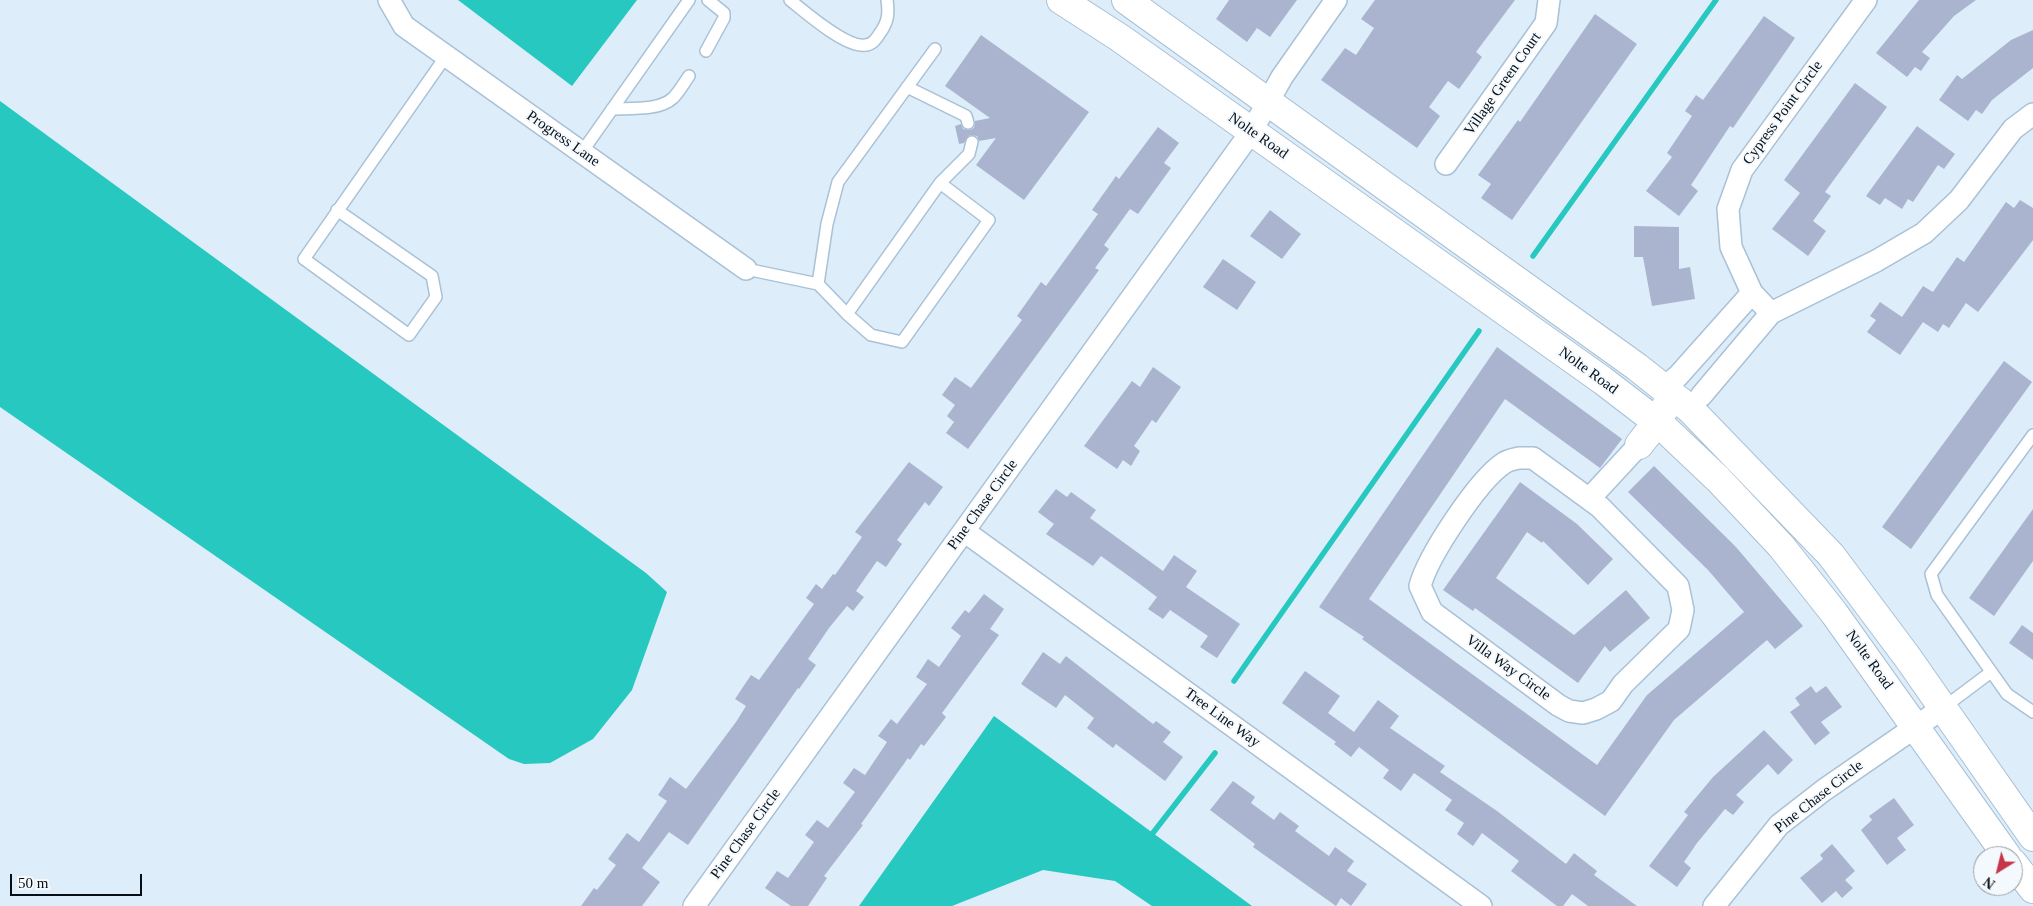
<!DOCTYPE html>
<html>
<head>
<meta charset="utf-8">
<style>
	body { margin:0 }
	#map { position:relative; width:2033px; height:906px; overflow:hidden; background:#deedfa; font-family:Georgia,serif }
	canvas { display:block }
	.north { position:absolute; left:1973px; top:846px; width:50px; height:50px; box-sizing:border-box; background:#f4f9fd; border:1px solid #959ba1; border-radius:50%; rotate:216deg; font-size:14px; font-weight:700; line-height:20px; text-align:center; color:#070f16 }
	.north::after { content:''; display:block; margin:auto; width:18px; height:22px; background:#c63648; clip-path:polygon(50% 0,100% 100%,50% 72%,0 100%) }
	.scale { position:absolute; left:10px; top:874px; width:132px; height:22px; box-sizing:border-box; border:2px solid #070f16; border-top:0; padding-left:6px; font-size:15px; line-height:18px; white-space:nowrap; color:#070f16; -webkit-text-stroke:4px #f4f9fd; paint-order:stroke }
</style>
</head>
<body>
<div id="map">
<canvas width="2033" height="906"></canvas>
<div class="north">N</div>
<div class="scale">50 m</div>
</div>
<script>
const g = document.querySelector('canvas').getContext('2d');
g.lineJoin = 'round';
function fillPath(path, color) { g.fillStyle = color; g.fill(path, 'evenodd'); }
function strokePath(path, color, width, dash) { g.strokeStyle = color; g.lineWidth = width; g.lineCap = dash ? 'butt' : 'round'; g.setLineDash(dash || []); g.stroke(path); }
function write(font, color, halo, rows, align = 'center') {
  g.font = font + ' Georgia,serif'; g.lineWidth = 4; g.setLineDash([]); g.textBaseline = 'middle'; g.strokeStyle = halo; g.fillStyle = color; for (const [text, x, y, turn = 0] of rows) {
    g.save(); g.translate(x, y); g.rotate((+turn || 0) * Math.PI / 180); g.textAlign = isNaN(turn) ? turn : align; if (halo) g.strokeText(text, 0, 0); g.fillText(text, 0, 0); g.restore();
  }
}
fillPath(new Path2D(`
	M458,0H637L572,86Z
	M0,101L646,573L667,592L632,690L593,739L550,763L524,764L509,759L0,407Z
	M994,716L1252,906H1152L1115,881L1043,870L952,906H859Z`), '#26c8c0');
strokePath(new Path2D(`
	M1533,256L1716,0
	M1234,681L1479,331
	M1149,838L1215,753`), '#26c8c0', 5.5);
fillPath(new Path2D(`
	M1229,0H1297L1270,37L1257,28L1247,42L1216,19Z
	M1375,0H1515L1476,52L1482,57L1459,89L1448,81L1429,107L1440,116L1417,148L1321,80L1345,48L1356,55L1374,28L1361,19Z
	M1919,0H1976L1954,16L1922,52L1930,58L1921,71L1915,67L1907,77L1876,53Z
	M1595,14L1637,44L1512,220L1481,198L1491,184L1478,175L1518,120L1520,122Z
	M1764,16L1795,38L1733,128L1730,126L1691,185L1698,191L1679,216L1646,191L1672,157L1667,153L1692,116L1685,111L1696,95L1703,100Z
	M2033,30V68L1992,100L1982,114L1976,110L1968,121L1939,100L1957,75L1962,79L2011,40Z
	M981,35L1089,112L1024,200L976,165L996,138L979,141L977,136L970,135L964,143L959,144L955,126L961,124L963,129L970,130L974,128L975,121L990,118L945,86Z
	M1855,83L1887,107L1825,192L1831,196L1813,221L1826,231L1808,256L1772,229L1800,193L1784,180Z
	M1917,126L1955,154L1944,169L1938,165L1913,202L1908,199L1902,209L1885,198L1880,205L1866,196Z
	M1158,127L1179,143L1164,163L1171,168L1138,214L1130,209L1104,245L1109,249L1095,268L1099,270L968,449L946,433L954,422L947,416L955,405L942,395L955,377L971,388L1022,320L1017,316L1041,282L1046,286L1098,214L1092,210L1116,176L1119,179Z
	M2020,200L2033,208V240L1978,312L1966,303L1949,328L1943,324L1938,332L1923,322L1900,355L1867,332L1876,320L1870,316L1880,302L1902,317L1923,286L1933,292L1957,257L1964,262L2006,202L2014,208Z
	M1270,210L1301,234L1282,259L1250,236Z
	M1634,226L1679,227V269L1690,267L1695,299L1652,306L1643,257H1634Z
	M1223,259L1256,282L1237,310L1203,287Z
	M1497,347L1622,439L1600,468L1505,399L1369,599L1597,765L1647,695L1744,612L1708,570L1628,492L1654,466L1736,547L1803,626L1775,649L1767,640L1674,720L1605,816L1362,639L1364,637L1319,607Z
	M2004,361L2032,382L1911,549L1882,527Z
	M1153,367L1181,387L1156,423L1152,420L1134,446L1140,451L1131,466L1123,460L1117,469L1084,446L1132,381L1140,387Z
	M909,462L943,487L929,506L925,502L897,540L902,544L886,567L877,561L856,591L864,597L853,611L847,606L829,628L808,659L816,665L799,689L798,688L688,845L669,832L642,868L660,882L642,906H581L594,888L597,890L616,865L608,859L627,833L639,842L667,801L658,795L670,777L686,789L736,722L746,706L735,699L751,675L759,680L814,604L806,598L816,584L822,589L833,574L835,575L862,537L855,532Z
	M1520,482L1577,524L1613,559L1588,585L1543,541L1542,543L1527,532L1496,578L1574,635L1626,590L1650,618L1610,652L1605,646L1578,683L1475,608L1473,611L1443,590Z
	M1056,489L1067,497L1071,492L1096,510L1090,518L1163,571L1174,555L1197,571L1186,587L1240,624L1217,658L1200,647L1208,636L1170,610L1163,619L1148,609L1157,597L1137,582L1101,556L1093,566L1046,534L1054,524L1038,512Z
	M2033,509V561L1994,616L1969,598Z
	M984,594L1004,609L990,629L999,635L942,713L946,717L924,746L921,744L910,760L908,758L861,824L863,825L824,876L827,878L808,906H791L765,888L777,871L788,878L814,842L805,835L817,820L828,828L855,792L843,783L854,768L865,775L887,742L878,736L891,719L897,724L927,684L916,677L928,659L939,667L961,636L951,628L965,610L969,613Z
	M2022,625L2033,633V660L2009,643Z
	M1043,652L1060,664L1066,656L1153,724L1156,721L1171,732L1163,742L1183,757L1165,781L1116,744L1113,748L1087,728L1094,718L1065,695L1056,708L1021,684Z
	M1305,671L1340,696L1328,713L1354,732L1378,700L1399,716L1390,728L1445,766L1440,772L1497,811L1566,864L1574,853L1597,871L1594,875L1637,906H1588L1572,894L1563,906H1557L1511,871L1519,861L1482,833L1473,846L1457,834L1464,823L1445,810L1452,800L1414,773L1401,791L1383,778L1389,770L1359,747L1351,757L1334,744L1336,742L1282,703Z
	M1811,686L1816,693L1826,686L1842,707L1821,722L1830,733L1815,745L1790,712L1800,705L1795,698Z
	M1764,730L1793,760L1778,775L1768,764L1736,795L1744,802L1733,815L1725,809L1697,843L1684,862L1691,868L1677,887L1649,866L1688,815L1684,812L1713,777Z
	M1233,781L1255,797L1251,803L1274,820L1280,812L1299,826L1295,831L1329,856L1335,847L1354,861L1347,871L1367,884L1351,906L1341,898L1336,906L1253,847L1255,844L1210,810Z
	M1894,798L1914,825L1897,838L1906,850L1887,865L1861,830L1872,820L1869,816Z
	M1832,844L1855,871L1845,880L1853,888L1842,898L1836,891L1822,903L1800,878L1823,859L1820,855Z`), '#aab4cf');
const lane = new Path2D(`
	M790,0C805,12 847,49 866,45C873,44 876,39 880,33C888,22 889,14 887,0
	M706,51L724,18V13L708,0
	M907,87L960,113L966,116L968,123
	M612,109C630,108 659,111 673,98C679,92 684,83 689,76
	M582,152L689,0
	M940,183L969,154L972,142
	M337,210L432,276L436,297L409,335L304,259L446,56
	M746,269L818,284L847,314L871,335L902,342L989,220L940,183L847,314
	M818,284L827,224L838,182L935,49
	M2033,435L1931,574L1937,595L2007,694L2033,712
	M1943,708L1991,672`);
const street = new Path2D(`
	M389,0L404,26L746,269
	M1446,164L1546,23L1549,0
	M1771,313L1752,293L1731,247L1728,209L1742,170L1866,0
	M1663,388L1678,376L1752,293
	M1701,396L1771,313L1876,261L1924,233L1959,200L2013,129L2033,114
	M1519,458H1533L1600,507L1678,586L1683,610L1679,629L1623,684L1611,701L1596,709L1583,713L1569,711L1558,705L1432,612L1420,586C1428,556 1478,480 1504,463C1508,460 1514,459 1519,458Z
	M1590,498L1639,445
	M964,531L1481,906
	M694,906L1251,132L1282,77L1336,0
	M1714,906L1779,825L1824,790L1943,708`);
const secondary = new Path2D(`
	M1061,0L1120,38L1602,380L1662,426L1718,479L1781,546L1834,613L2007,856
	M1126,0L1637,367L1690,409L1831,555L1908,658L2033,837
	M1639,445L1657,422L1666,406
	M2013,863L2033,889`);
strokePath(lane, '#a8c1d6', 14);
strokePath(street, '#a8c1d6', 24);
strokePath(secondary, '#a8c1d6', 30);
strokePath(lane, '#fff', 11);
strokePath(street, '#fff', 21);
strokePath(secondary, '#fff', 28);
write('15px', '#070f16', '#f4f9fd', [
	["Village Green Court",1503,84,-55],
	["Cypress Point Circle",1783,113,-54],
	["Nolte Road",1258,136,35],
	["Progress Lane",563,139,35],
	["Nolte Road",1588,371,36],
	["Pine Chase Circle",983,505,-54],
	["Nolte Road",1869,660,54],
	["Villa Way Circle",1508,668,36],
	["Tree Line Way",1222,718,36],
	["Pine Chase Circle",1819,797,-38],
	["Pine Chase Circle",746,834,-54]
]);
</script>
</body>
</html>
